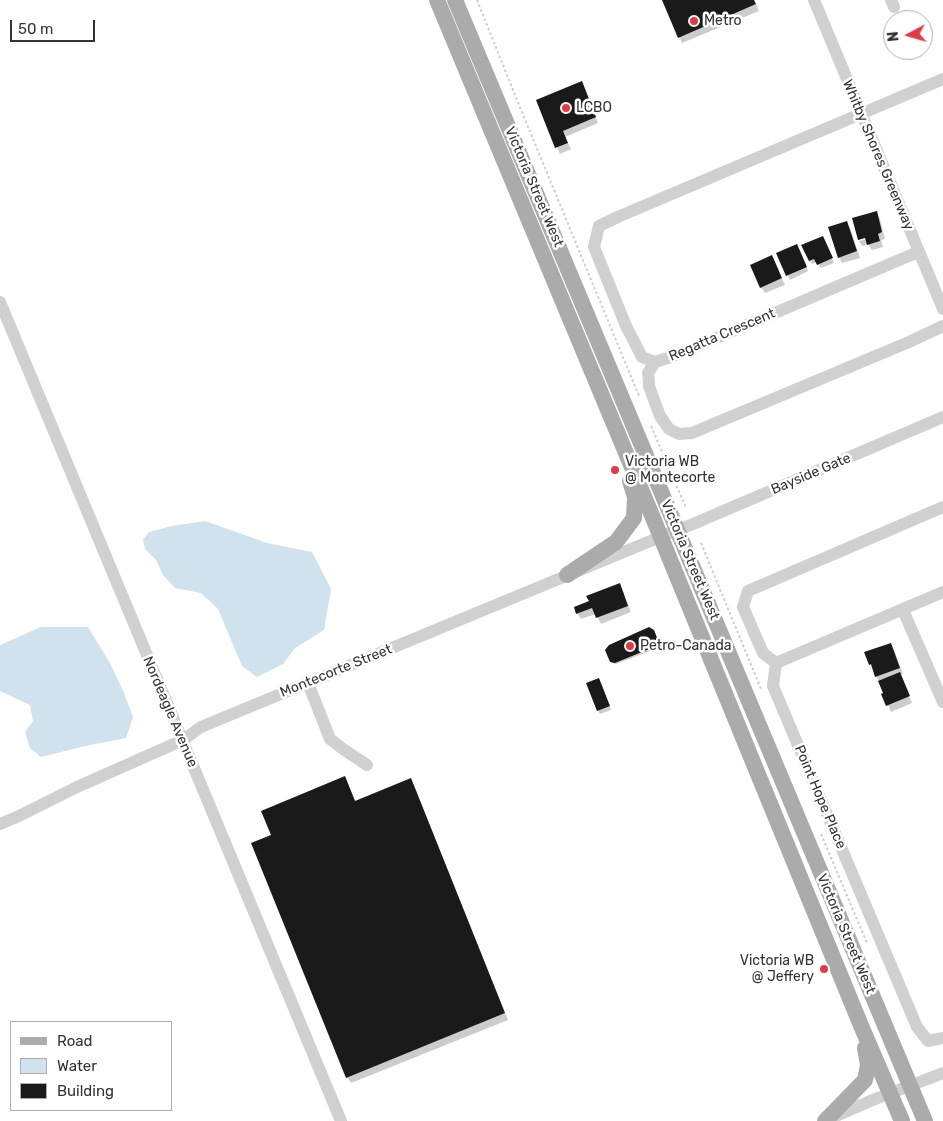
<!DOCTYPE html>
<html>
<head>
<meta charset="utf-8">
<style>
	body { margin:0 }
	#map { position:relative; width:943px; height:1121px; overflow:hidden; background:#fff; font-family:Rubik,sans-serif }
	canvas { display:block }
	.legend { position:absolute; left:10px; top:1021px; width:162px; height:90px; box-sizing:border-box; background:#fff; border:1px solid #adadad; margin:0; padding:6px 9px; list-style:none; font-size:15px; color:#333 }
	.legend li { display:flex; align-items:center; gap:10px; height:25px }
	.legend b { width:25px; border:1px solid #adadad }
	.north { position:absolute; left:883px; top:10px; width:50px; height:50px; box-sizing:border-box; background:#fff; border:1px solid #adadad; border-radius:50%; rotate:264deg; font-size:14px; font-weight:700; line-height:20px; text-align:center; color:#333 }
	.north::after { content:''; display:block; margin:auto; width:18px; height:22px; background:#e63946; clip-path:polygon(50% 0,100% 100%,50% 72%,0 100%) }
	.scale { position:absolute; left:10px; top:20px; width:85px; height:22px; box-sizing:border-box; border:2px solid #333; border-top:0; padding-left:6px; font-size:15px; line-height:18px; white-space:nowrap; color:#333; -webkit-text-stroke:4px #fff; paint-order:stroke }
</style>
</head>
<body>
<div id="map">
<canvas width="943" height="1121"></canvas>
<ul class="legend">
<li><b style="height:6px;background:#ababab"></b>Road</li>
<li><b style="height:14px;background:#cfe2ee"></b>Water</li>
<li><b style="height:14px;background:#1a1a1a"></b>Building</li>
</ul>
<div class="north">N</div>
<div class="scale">50 m</div>
</div>
<script>
const g = document.querySelector('canvas').getContext('2d');
g.lineJoin = 'round';
function fillPath(path, color) { g.fillStyle = color; g.fill(path, 'evenodd'); }
function strokePath(path, color, width, dash) { g.strokeStyle = color; g.lineWidth = width; g.lineCap = dash ? 'butt' : 'round'; g.setLineDash(dash || []); g.stroke(path); }
function write(font, color, halo, rows, align = 'center') {
  g.font = font + ' Rubik,sans-serif'; g.lineWidth = 5; g.setLineDash([]); g.textBaseline = 'middle'; g.strokeStyle = halo; g.fillStyle = color; for (const [text, x, y, turn = 0] of rows) {
    g.save(); g.translate(x, y); g.rotate((+turn || 0) * Math.PI / 180); g.textAlign = isNaN(turn) ? turn : align; if (halo) g.strokeText(text, 0, 0); g.fillText(text, 0, 0); g.restore();
  }
}
fillPath(new Path2D(`
	M205,521L267,543L312,552L331,589L324,630L295,648L283,664L257,677L242,666L218,609L201,593L175,588L163,575L156,560L145,549L143,540L149,532L172,526Z
	M41,627H88L110,663L124,693L133,717L126,738L85,746L41,757L30,748L25,732L33,721L30,705L0,691V645Z`), '#cfe2ee');
fillPath(new Path2D(`
	M663,0H754L759,11L682,43Z
	M585,89L598,123L565,137L571,149L560,154L537,101Z
	M876,212L880,219L885,239L881,240L883,247L872,250L868,244L862,246L859,241L872,238Z
	M846,222L850,228L860,258L842,263L839,257Z
	M824,241L834,263L821,268L817,262L812,264L810,261Z
	M798,250L808,271L790,280L778,254Z
	M775,263L785,285L765,293L761,287Z
	M623,591L631,612L601,624L596,614L581,619L577,613Z
	M654,633L658,643V646L655,649L616,664L612,663L607,650Z
	M891,644L894,650L903,674L900,675L912,703L891,712L883,694H885L880,683L870,664Z
	M601,683L611,710L600,714L598,710Z
	M345,778L356,802L414,786L508,1020L351,1083L347,1077L272,836Z`), '#0003');
fillPath(new Path2D(`
	M662,0H754L756,4L678,38Z
	M582,81L596,117L563,131L568,143L555,148L536,100Z
	M877,211L882,232L878,234L880,241L867,245L865,238L858,240L852,218Z
	M847,221L857,251L838,258L828,227Z
	M823,236L833,258L817,265L814,259L809,261L801,245Z
	M797,244L807,267L786,276L776,253Z
	M772,255L782,278L760,288L750,265Z
	M620,583L628,606L596,618L592,608L576,614L574,607L589,601L586,596Z
	M649,627L654,630L658,640L657,644L654,647L615,663L610,662L605,650L609,645Z
	M891,643L900,668L875,677L871,664L869,665L864,652Z
	M900,672L910,696L886,706L881,694L883,693L878,681Z
	M599,678L610,706L597,711L586,683Z
	M345,776L355,801L411,778L505,1013L346,1078L251,843L271,835L261,811Z`), '#1a1a1a');
strokePath(new Path2D(`
	M477,0L519,105L639,396
	M651,426L686,508
	M701,543L761,689
	M821,834L867,943`), '#cdcdcd', 2, [2.5, 2.5]);
strokePath(new Path2D(`
	M814,0L943,309
	M891,0L894,7
	M918,252L674,356L655,362L642,357L626,326L594,247L599,226L620,216L943,79
	M0,302L341,1121
	M655,362L648,373L649,381V386L660,416L669,429L679,434L692,433L909,342L943,326
	M943,592L776,663L773,686L917,1027L928,1041L943,1038
	M903,610L943,702
	M776,663L763,653L743,607L748,591L943,507
	M308,683L330,739L343,749L367,765
	M0,824L19,816L77,787L183,740L201,727L660,537L693,524L943,417
	M829,1119L875,1099L943,1073`), '#d0d0d0', 12);
strokePath(new Path2D(`
	M437,0L651,513L862,1028L902,1121
	M455,0L925,1121
	M567,575L616,542L634,518L635,497L630,481
	M825,1121L865,1080L868,1065L865,1048`), '#ababab', 16);
for (const [x, y, r, color] of [
	[694,21,5,"#e63946"],
	[566,108,5,"#e63946"],
	[615,470,5,"#e63946"],
	[630,646,5,"#e63946"],
	[824,969,5,"#e63946"]
]) { const dot = new Path2D(); dot.arc(x, y, r, 0, 2 * Math.PI); g.fillStyle = color; g.fill(dot); strokePath(dot, '#fff', 2); }
write('14px', '#333', '#fff', [
	["Metro",704,21],
	["LCBO",576,108],
	["Victoria WB",625,462],
	["@ Montecorte",625,478],
	["Petro-Canada",640,646],
	["Victoria WB",814,961,"right"],
	["@ Jeffery",814,977,"right"]
], 'left');
write('14px', '#333', '#fff', [
	["Whitby Shores Greenway",878,155,67],
	["Victoria Street West",534,187,67],
	["Regatta Crescent",722,335,-23],
	["Bayside Gate",811,474,-23],
	["Victoria Street West",690,560,67],
	["Montecorte Street",336,671,-22],
	["Nordeagle Avenue",170,712,67],
	["Point Hope Place",820,797,67],
	["Victoria Street West",846,934,67]
]);
</script>
</body>
</html>
